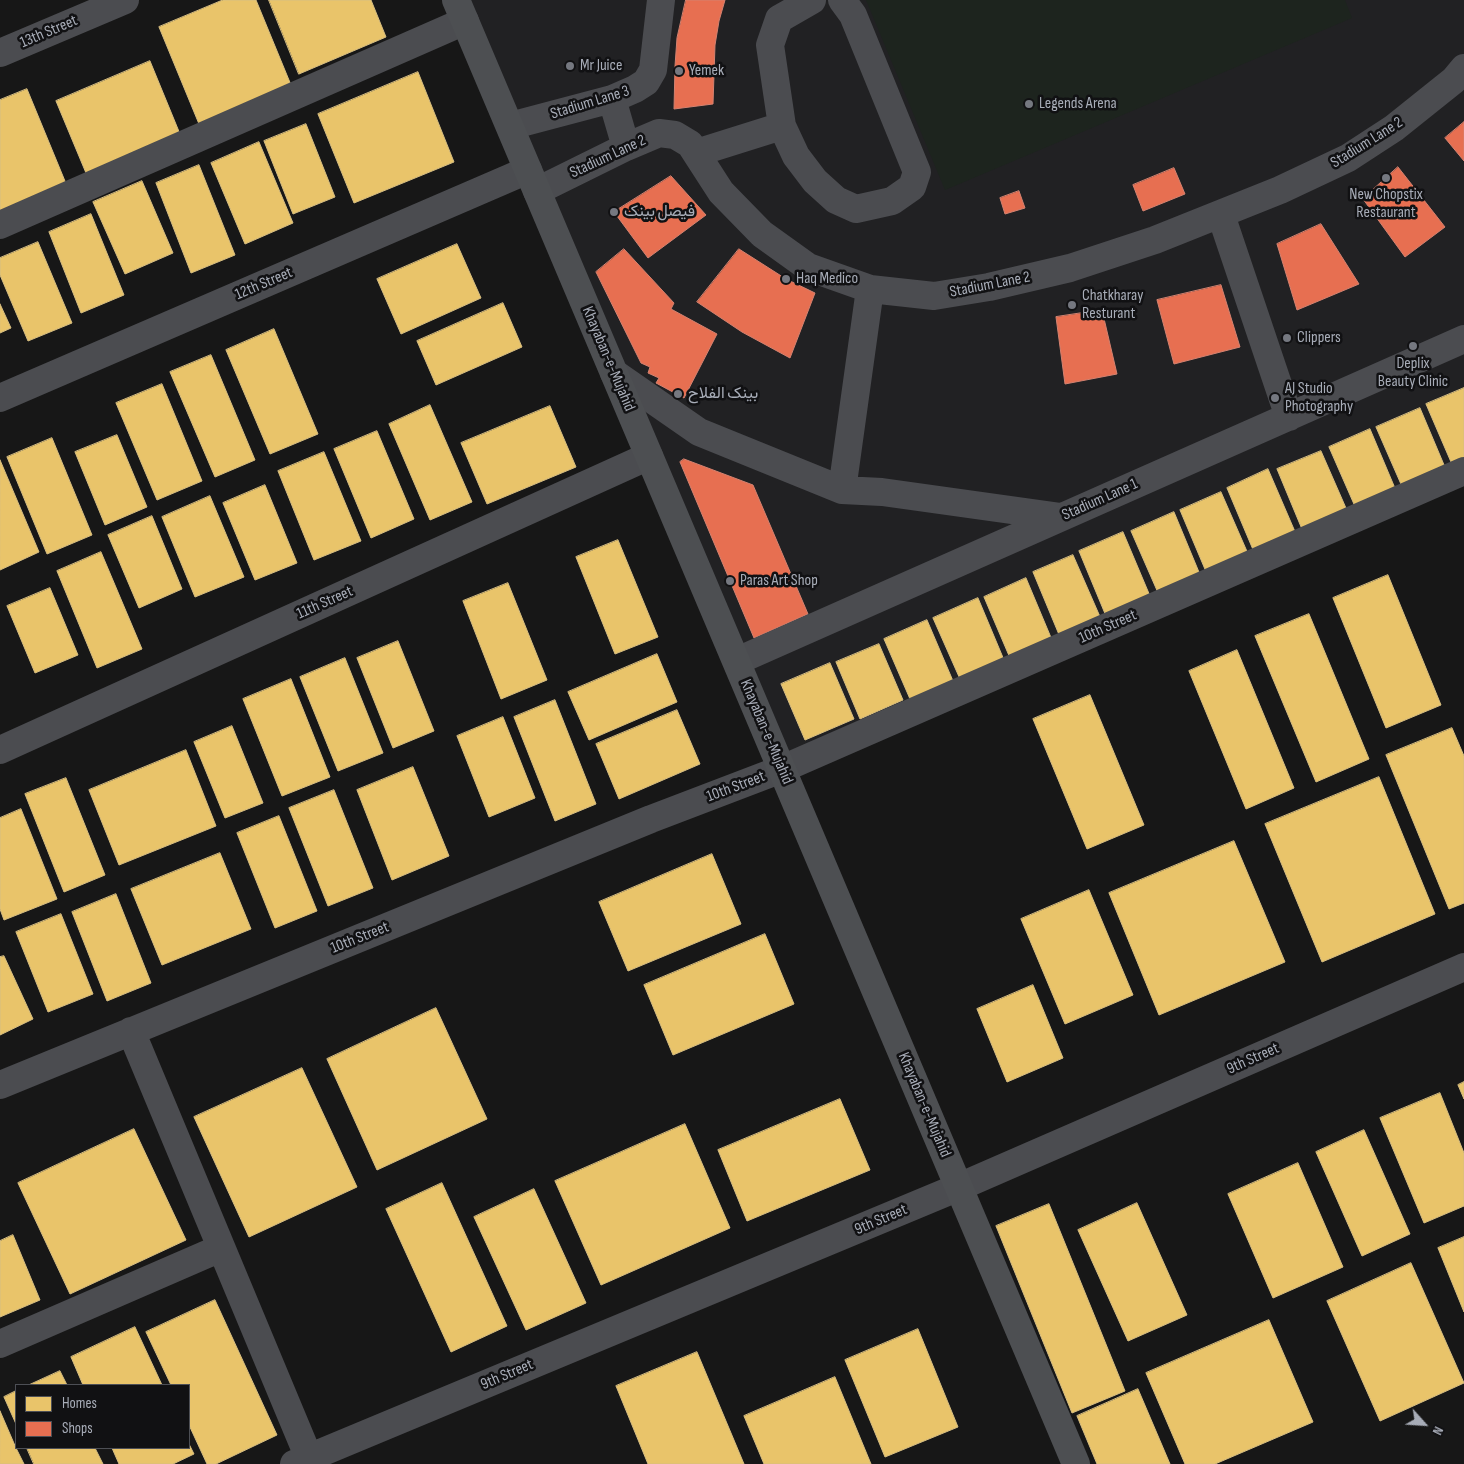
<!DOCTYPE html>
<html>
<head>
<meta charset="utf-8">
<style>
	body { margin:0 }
	#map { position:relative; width:1464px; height:1464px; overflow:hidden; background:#171717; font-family:"Sofia Sans Condensed",sans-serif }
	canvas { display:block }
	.legend { position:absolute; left:15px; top:1384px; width:175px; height:65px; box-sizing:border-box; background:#111113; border:1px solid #4d4f55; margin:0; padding:6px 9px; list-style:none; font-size:15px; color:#a8adb8 }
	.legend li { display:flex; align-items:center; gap:10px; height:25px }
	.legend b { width:25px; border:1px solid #4d4f55 }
	.north { position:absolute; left:1399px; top:1399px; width:50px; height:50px; -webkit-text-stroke:4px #111113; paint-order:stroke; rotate:116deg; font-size:14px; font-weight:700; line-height:20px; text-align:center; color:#a8adb8 }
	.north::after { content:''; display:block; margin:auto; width:18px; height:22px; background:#a8adb8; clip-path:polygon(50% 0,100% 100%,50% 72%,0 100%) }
</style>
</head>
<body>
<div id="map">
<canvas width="1464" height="1464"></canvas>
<ul class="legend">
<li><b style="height:14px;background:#e9c46a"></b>Homes</li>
<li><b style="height:14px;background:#e76f51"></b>Shops</li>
</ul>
<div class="north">N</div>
</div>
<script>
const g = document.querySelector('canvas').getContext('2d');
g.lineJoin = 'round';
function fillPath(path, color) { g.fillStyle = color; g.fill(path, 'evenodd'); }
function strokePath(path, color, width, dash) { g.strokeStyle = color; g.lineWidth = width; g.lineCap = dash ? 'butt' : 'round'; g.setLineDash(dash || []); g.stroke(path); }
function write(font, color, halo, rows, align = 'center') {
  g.font = font + ' "Sofia Sans Condensed",Vazirmatn,sans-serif'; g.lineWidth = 5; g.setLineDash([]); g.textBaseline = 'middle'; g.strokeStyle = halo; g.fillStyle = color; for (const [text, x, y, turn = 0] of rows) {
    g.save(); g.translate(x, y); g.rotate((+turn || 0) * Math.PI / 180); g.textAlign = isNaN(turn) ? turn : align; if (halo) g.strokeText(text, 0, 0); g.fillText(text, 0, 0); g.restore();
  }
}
fillPath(new Path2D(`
	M456,0H1464V471L782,769Z`), '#212123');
fillPath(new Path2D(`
	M866,0H1345L1352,18L945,190Z`), '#1d241e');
const homes = new Path2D(`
	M223,0H256L291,85L199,124L159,27Z
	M269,0H371L386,37L299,74Z
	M150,61L180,134L86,173L56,101Z
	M418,72L454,162L354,203L318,114Z
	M27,89L67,186L0,213V100Z
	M306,124L335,197L293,214L264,141Z
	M259,142L293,223L245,244L211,163Z
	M199,165L235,255L191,273L156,183Z
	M142,181L173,253L125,274L93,202Z
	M91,214L124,295L81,313L49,232Z
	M38,242L72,323L28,341L0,275V258Z
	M457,244L481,298L401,334L377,279Z
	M503,303L522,347L436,385L417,341Z
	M0,304L11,328L0,333Z
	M274,329L318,434L270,454L226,350Z
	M211,355L255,460L215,477L170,372Z
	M162,384L202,481L157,500L116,403Z
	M1464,388V464L1454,469L1426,404Z
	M430,405L472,502L430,520L389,424Z
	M550,406L576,467L487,504L461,443Z
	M1420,408L1447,472L1404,491L1376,427Z
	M1370,429L1397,493L1357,511L1329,447Z
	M377,431L414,519L371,538L334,449Z
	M117,435L147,507L105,525L75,452Z
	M52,438L92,535L47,554L7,457Z
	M1321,451L1349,515L1304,534L1277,469Z
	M324,452L361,541L314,560L278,471Z
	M0,460L39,552L0,570Z
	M1268,469L1296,534L1254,552L1227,488Z
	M265,485L297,563L255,580L223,503Z
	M1221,492L1249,556L1207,574L1180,510Z
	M210,496L244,577L195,597L162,517Z
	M1174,512L1201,577L1159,595L1131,531Z
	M152,516L182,589L139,608L108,535Z
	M1123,532L1150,596L1106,616L1079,551Z
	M618,540L658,637L615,654L576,557Z
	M101,552L142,649L97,668L57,571Z
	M1073,555L1101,619L1060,637L1033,572Z
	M1388,575L1441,705L1386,728L1333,598Z
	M1026,578L1052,640L1010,658L984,597Z
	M508,583L547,680L501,699L463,601Z
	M50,588L78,655L35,673L7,606Z
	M978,598L1004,660L960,679L933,618Z
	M1309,614L1369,759L1316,782L1255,636Z
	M927,620L953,681L910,699L884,639Z
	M398,641L434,731L393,748L357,658Z
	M879,644L903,700L860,719L836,662Z
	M1237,650L1294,788L1246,809L1189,671Z
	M657,654L677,702L589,740L568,692Z
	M345,658L383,753L338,771L300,677Z
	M830,663L854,719L805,740L781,684Z
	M291,679L330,777L282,796L243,699Z
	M1090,695L1144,825L1087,849L1033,719Z
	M555,700L596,804L555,821L514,717Z
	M677,710L700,764L619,799L596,744Z
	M503,717L535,798L489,817L457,736Z
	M232,726L263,803L225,818L194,742Z
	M1452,728L1464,756V903L1449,909L1386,755Z
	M186,750L216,826L119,865L89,790Z
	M413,767L449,856L392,880L357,790Z
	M1379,777L1435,914L1322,962L1265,824Z
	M66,778L105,875L64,892L25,794Z
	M334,790L373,888L328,906L289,808Z
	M21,809L57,899L4,920L0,909V818Z
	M279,816L317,911L275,928L237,833Z
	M1234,841L1285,962L1159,1015L1109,893Z
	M220,853L251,929L162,965L131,889Z
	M712,854L741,924L628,971L599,902Z
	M1089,890L1133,995L1065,1024L1021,919Z
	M116,894L151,983L107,1001L72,912Z
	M61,914L93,994L48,1012L16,932Z
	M765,934L794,1004L673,1055L644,985Z
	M4,956L33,1019L0,1035V957Z
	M1033,985L1063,1058L1007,1082L977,1009Z
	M436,1008L487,1119L377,1170L327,1059Z
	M302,1068L357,1187L249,1237L194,1117Z
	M1464,1082V1099L1458,1085Z
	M1440,1093L1464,1153V1206L1424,1223L1380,1118Z
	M840,1099L870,1170L747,1221L718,1150Z
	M685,1124L730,1228L601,1285L555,1181Z
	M134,1129L186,1240L70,1294L18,1183Z
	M1364,1130L1410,1234L1362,1256L1316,1152Z
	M1298,1163L1343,1267L1273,1298L1228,1194Z
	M442,1183L507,1326L451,1352L386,1209Z
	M534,1189L586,1303L526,1330L474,1217Z
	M1137,1203L1187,1315L1128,1341L1078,1230Z
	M1049,1204L1125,1391L1072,1413L996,1226Z
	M13,1235L40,1300L0,1317V1241Z
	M1464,1237V1312L1438,1248Z
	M1411,1263L1464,1383L1380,1421L1327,1301Z
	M215,1300L277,1435L216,1464H207L189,1425V1385H171L146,1332Z
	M1269,1320L1313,1422L1215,1464H1185L1146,1373Z
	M135,1327L162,1385H83L71,1357Z
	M918,1329L958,1427L885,1457L845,1360Z
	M697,1352L744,1464H648L616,1386Z
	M60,1371L67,1385H29Z
	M835,1377L871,1464H764L744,1416Z
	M1138,1389L1170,1464H1097L1077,1416Z
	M16,1391V1424L4,1397Z
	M0,1411L16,1448L24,1464H0Z
	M189,1444L194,1454L173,1464H119L112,1448H189Z
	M27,1448H95L103,1464H34Z`);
fillPath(homes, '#e9c46a');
strokePath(homes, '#d6bd81', 1);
const shops = new Path2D(`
	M686,0H725L719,21L715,45L713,104L674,109L675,66L677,38Z
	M1464,122V161L1445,138Z
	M1398,167L1445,227L1405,257L1363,199Z
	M1174,168L1185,194L1143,211L1133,185Z
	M671,176L706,215L648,258L614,212Z
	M1019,191L1025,208L1005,214L1000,198Z
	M1321,224L1359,284L1297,310L1277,244Z
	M624,249L674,303L671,309L717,334L684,398L656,383L659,378L648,373L650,367L641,363L596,272Z
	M739,249L786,279L815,293L790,358L742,332L697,302Z
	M1221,285L1240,347L1174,364L1157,300Z
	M1102,310L1117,374L1065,384L1056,317Z
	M684,459L753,485L808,614L754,638L680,462Z`);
fillPath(shops, '#e76f51');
strokePath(shops, '#d48270', 1);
strokePath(new Path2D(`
	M812,0L779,19L770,45L782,126L796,156L815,181L836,200L856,209L892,201L912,187L917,172L853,15L842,0
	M0,53L125,0
	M612,99L626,147
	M510,126L612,99L635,89L646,82L653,70L661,0
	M696,153L782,126
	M537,191L626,147L659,133L675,135L690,144L721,192L762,234L808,267L870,289L934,296L989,287L1070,268L1155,240L1280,190L1348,158L1394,128L1454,80L1464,68
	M1221,215L1289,417
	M0,225L465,21
	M614,373L699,432L842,490L882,492L1061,517
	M0,398L528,170
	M842,490L870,289
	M737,661L1464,339
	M0,750L649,456
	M131,1031L309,1458
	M0,1085L651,819L782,769L1464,471
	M0,1344L221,1248
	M294,1464L959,1187L1464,967`), '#4b4c50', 28);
strokePath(new Path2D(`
	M456,0L1076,1464`), '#4d4f52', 28);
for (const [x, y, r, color] of [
	[570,66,5,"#757880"],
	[679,71,5,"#757880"],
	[1029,104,5,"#757880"],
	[1386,178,5,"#757880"],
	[614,212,5,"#757880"],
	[786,279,5,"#757880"],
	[1072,305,5,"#757880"],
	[1287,338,5,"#757880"],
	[1413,346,5,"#757880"],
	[678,394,5,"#757880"],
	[1275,398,5,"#757880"],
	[730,581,5,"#757880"]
]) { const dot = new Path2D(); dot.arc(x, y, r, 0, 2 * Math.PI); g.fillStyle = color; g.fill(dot); strokePath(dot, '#111113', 2); }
write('16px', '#a8adb8', '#111113', [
	["13th Street",49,32,-23],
	["Stadium Lane 3",590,103,-17],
	["Stadium Lane 2",1367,143,-32],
	["Stadium Lane 2",608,157,-25],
	["12th Street",264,284,-23],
	["Stadium Lane 2",990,285,-11],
	["Khayaban-e-Mujahid",608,359,67],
	["Stadium Lane 1",1100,500,-24],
	["11th Street",325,603,-24],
	["10th Street",1108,627,-24],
	["Khayaban-e-Mujahid",766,732,67],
	["10th Street",736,787,-21],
	["10th Street",360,938,-22],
	["9th Street",1253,1059,-24],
	["Khayaban-e-Mujahid",924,1105,67],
	["9th Street",881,1220,-23],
	["9th Street",507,1375,-23]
]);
write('16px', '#a8adb8', '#111113', [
	["Mr Juice",580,66],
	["Yemek",689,71],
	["Legends Arena",1039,104],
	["New Chopstix",1386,195,"center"],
	["Restaurant",1386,213,"center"],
	["فیصل بینک",624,212],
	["Haq Medico",796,279],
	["Chatkharay",1082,296],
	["Resturant",1082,314],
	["Clippers",1297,338],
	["Deplix",1413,364,"center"],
	["Beauty Clinic",1413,382,"center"],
	["AJ Studio",1285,389],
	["Photography",1285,407],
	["بینک الفلاح",688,394],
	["Paras Art Shop",740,581]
], 'left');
</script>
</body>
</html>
